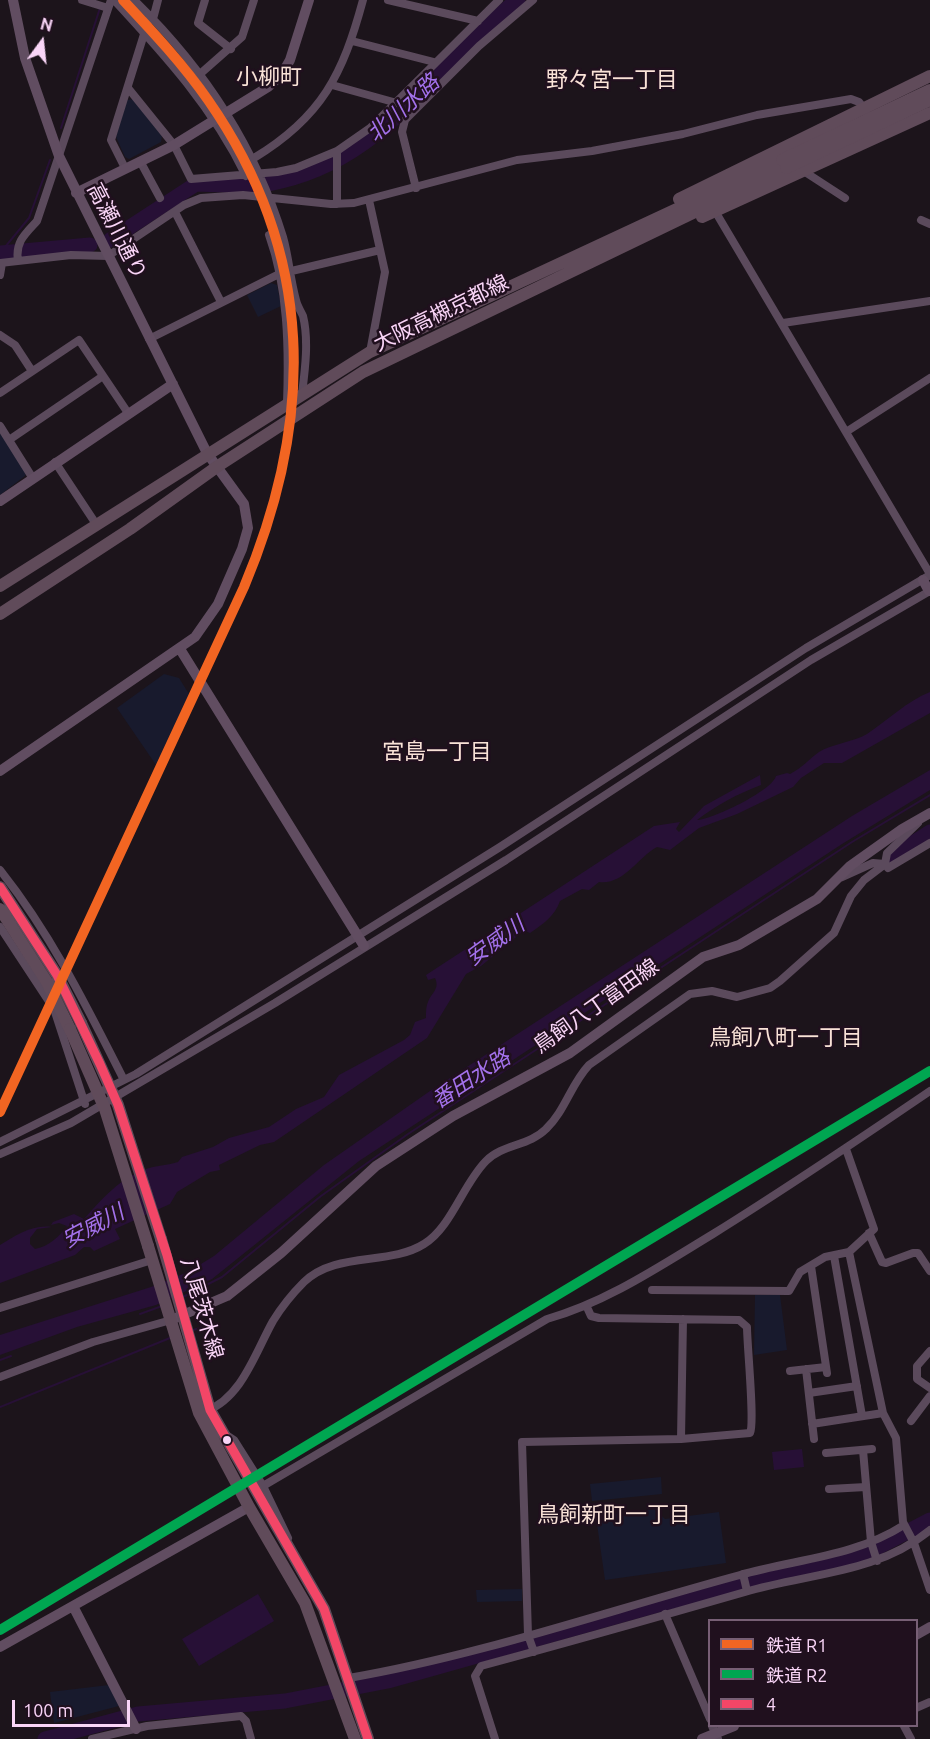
<!DOCTYPE html>
<html>
<head>
<meta charset="utf-8">
<style>
	body { margin:0 }
	#map { position:relative; width:930px; height:1739px; overflow:hidden; background:#1c141b; font-family:Ubuntu,"Noto Sans JP",sans-serif }
	canvas { display:block }
	.legend { position:absolute; left:708px; top:1619px; width:210px; height:108px; box-sizing:border-box; background:#20101e; border:2px solid #775f75; margin:0; padding:8px 10px; list-style:none; font-size:18px; color:#f9d5f7 }
	.legend li { display:flex; align-items:center; gap:12px; height:30px }
	.legend b { width:30px; border:2px solid #775f75 }
	.north { position:absolute; left:12px; top:12px; width:60px; height:60px; -webkit-text-stroke:4px #20101e; paint-order:stroke; rotate:15deg; font-size:16px; font-weight:700; line-height:24px; text-align:center; color:#f9d5f7 }
	.north::after { content:''; display:block; margin:auto; width:21px; height:27px; background:#f9d5f7; clip-path:polygon(50% 0,100% 100%,50% 72%,0 100%) }
	.scale { position:absolute; left:12px; top:1700px; width:118px; height:27px; box-sizing:border-box; border:3px solid #f9d5f7; border-top:0; padding-left:8px; font-size:18px; line-height:21px; white-space:nowrap; color:#f9d5f7; -webkit-text-stroke:4px #20101e; paint-order:stroke }
</style>
</head>
<body>
<div id="map">
<canvas width="930" height="1739"></canvas>
<ul class="legend">
<li><b style="height:8px;background:#f26522"></b>鉄道 R1</li>
<li><b style="height:8px;background:#00a651"></b>鉄道 R2</li>
<li><b style="height:8px;background:#f34667"></b>4</li>
</ul>
<div class="north">N</div>
<div class="scale">100 m</div>
</div>
<script>
const g = document.querySelector('canvas').getContext('2d');
g.lineJoin = 'round';
function fillPath(path, color) { g.fillStyle = color; g.fill(path, 'evenodd'); }
function strokePath(path, color, width, dash) { g.strokeStyle = color; g.lineWidth = width; g.lineCap = dash ? 'butt' : 'round'; g.setLineDash(dash || []); g.stroke(path); }
function write(font, color, halo, rows, align = 'center') {
  g.font = font + ' Ubuntu,"Noto Sans JP",sans-serif'; g.lineWidth = 5; g.setLineDash([]); g.textBaseline = 'middle'; g.strokeStyle = halo; g.fillStyle = color; for (const [text, x, y, turn = 0] of rows) {
    g.save(); g.translate(x, y); g.rotate((+turn || 0) * Math.PI / 180); g.textAlign = isNaN(turn) ? turn : align; if (halo) g.strokeText(text, 0, 0); g.fillText(text, 0, 0); g.restore();
  }
}
fillPath(new Path2D(`
	M133,99L162,136L161,142L129,159L125,157L116,137L127,100Z
	M271,283L277,285L281,306L258,317L247,295Z
	M0,433L27,471L25,476L0,495Z
	M164,674L179,678L189,694L156,765L117,708Z
	M755,1295H780L787,1350L754,1355Z
	M661,1477L662,1494L592,1501L590,1484Z
	M654,1509L665,1519L719,1512L726,1563L605,1580L596,1517Z
	M522,1589V1601L477,1602L476,1590Z
	M109,1685L119,1706L54,1723L50,1692Z`), '#181a2d');
fillPath(new Path2D(`
	M930,692V713L842,763H824L801,778L793,787L737,814L699,828L670,850L657,847C637,858 624,885 599,882L589,890L582,889L560,901C555,916 543,924 530,933L525,931L521,933L481,966L466,974L427,1038L274,1142L260,1145L219,1165L220,1170L210,1172L177,1192L170,1204L115,1229L120,1239L94,1251L90,1247H84L75,1255L0,1283V1245C16,1235 33,1224 52,1227L37,1229L30,1238V1244L35,1249C48,1247 60,1236 67,1226L59,1223L51,1225L53,1222L74,1214L84,1219C102,1199 120,1178 146,1169C154,1166 169,1165 178,1162L182,1157L213,1147L229,1138L269,1127L296,1109L324,1097L339,1075L404,1040L410,1035L415,1022L426,1018C426,1013 426,1006 428,1002C432,992 440,989 435,978L428,980L426,975L654,826L680,822L676,829L679,832L704,806L760,775L761,785C737,794 717,805 697,820C711,820 772,791 776,776L787,773L790,774C802,768 809,759 819,752C831,744 854,742 867,734C888,720 907,701 930,692Z
	M930,770V790L842,844L359,1161L212,1279L156,1305L77,1327L0,1355V1335L151,1287L188,1272L214,1256L324,1165L430,1091L852,816Z
	M802,1449L804,1467L774,1470L772,1452Z
	M258,1594L274,1621L199,1666L182,1639Z`), '#271036');
strokePath(new Path2D(`
	M61,128L100,8
	M0,253L29,218L50,160
	M181,1298L222,1277L321,1196L408,1134L852,842L930,795
	M140,1314L162,1306
	M193,1330L213,1324
	M0,1360L11,1356
	M0,1407L170,1338`), '#271036', 2);
strokePath(new Path2D(`
	M268,184C361,167 406,106 471,43C486,29 501,11 518,0
	M110,240L196,184L253,186
	M0,253L90,245
	M891,857L930,832
	M45,1739L138,1714L285,1701L388,1681L658,1605L867,1553L930,1520`), '#271036', 15);
strokePath(new Path2D(`
	M82,0L108,8
	M114,0C165,55 213,108 246,176
	M134,0C203,67 255,146 283,237C289,258 290,279 296,300C297,306 301,311 303,316C309,340 305,370 302,394
	M205,0L198,23L231,49
	M388,0L478,21
	M153,19L158,0
	M352,41L434,62
	M200,74L242,37L254,0
	M332,85L397,103
	M128,88L174,145L191,179L277,172L296,168L337,151L370,128L499,0
	M254,158C322,117 343,74 363,0
	M140,161L160,198
	M125,168L111,140L150,15
	M805,172L845,198
	M416,188L402,132L405,120L479,46L533,0
	M369,200L385,272L370,352
	M337,204V151
	M715,211L930,574
	M175,212L221,302
	M921,220L930,224
	M269,235C288,288 289,348 287,403
	M18,261C15,242 25,234 37,221L111,0
	M0,263L71,255L108,256L184,205L201,198L243,195L331,204L354,203L517,160L592,151L683,134L757,115L851,99L859,102L866,111
	M0,275L2,263
	M783,323L930,301
	M0,335L15,345L32,371
	M149,339L279,274L380,250
	M0,393L79,340L128,413
	M0,426L32,477
	M846,432L930,378
	M9,440L103,376
	M55,462L96,524
	M0,870C51,934 87,1007 124,1080
	M842,877L873,863L885,864L888,868L930,843
	M0,927L54,1009L85,1104
	M0,1142L136,1074L500,847L806,648L930,575
	M0,1154L71,1123L275,1003L506,860L811,660L930,591
	M869,1233L882,1262L886,1263L913,1253H918L930,1271
	M849,1252L883,1413L896,1438L903,1522L914,1543L930,1590
	M834,1256L862,1416
	M811,1266L827,1373
	M652,1290L789,1291L800,1272L825,1257L849,1252L874,1229L846,1149
	M0,1308L152,1260
	M930,1351L917,1366V1379L930,1388
	M806,1369L814,1439
	M790,1371L826,1367
	M0,1377L93,1342L171,1320
	M809,1393L857,1386
	M206,1411C242,1398 256,1351 273,1321C281,1308 293,1293 304,1282C336,1251 389,1266 424,1244C451,1228 463,1184 486,1161C503,1144 529,1146 546,1129C565,1111 571,1084 589,1065L690,994L712,991L737,997L770,988L780,981L834,933L851,896L864,880L885,864L887,853L918,823
	M911,1421L930,1396
	M812,1424L883,1413
	M228,1436L234,1440L263,1486L288,1538
	M681,1439L683,1319
	M863,1450L871,1542L877,1561
	M826,1453L872,1449
	M263,1486L547,1319C607,1302 660,1266 713,1234C787,1188 858,1140 930,1091
	M829,1489L866,1487
	M743,1574L747,1591
	M665,1614L710,1719
	M534,1652L528,1635L522,1442L681,1439L750,1433C755,1423 747,1345 747,1327L739,1320L599,1318L591,1316L586,1305
	M349,1678C482,1655 610,1610 740,1575C796,1559 854,1557 904,1525
	M916,1708L930,1702
	M712,1726L718,1739
	M904,1726L911,1739
	M92,1739L147,1726L241,1716L246,1721L251,1739
	M495,1739L475,1676L481,1666C570,1642 658,1617 745,1592C808,1573 877,1574 930,1530`), '#5b4a5c', 8);
strokePath(new Path2D(`
	M76,193L174,145L268,87L282,74L290,60L309,0
	M0,501L173,384
	M923,580L929,591
	M180,649L364,946
	M0,771L195,637L218,604L242,549L248,528L244,504L207,453L59,156L25,58L13,0
	M171,1320L227,1296L281,1253L376,1166L453,1116L570,1053L703,957L739,945L817,899L850,866L902,829L930,813
	M73,1606L136,1729
	M916,1635L930,1627
	M0,1647L249,1507
	M702,1739L734,1726`), '#614d61', 10);
strokePath(new Path2D(`
	M679,199L930,76
	M702,217L930,113
	M0,586L370,352L782,160
	M0,614L130,529L218,466L363,372L786,168
	M0,887L57,975L81,1023
	M0,909L47,982L70,1029
	M161,1239L210,1410L324,1609L368,1739
	M148,1246L199,1413L249,1507L305,1603L355,1739`), '#604b5a', 12);
const rail = new Path2D(`
	M0,1112L244,587C315,418 316,255 208,100C183,64 153,32 123,0`);
strokePath(rail, '#584c6e', 4.5);
strokePath(rail, '#20101e', 2, [7]);
strokePath(new Path2D(`
	M782,160L930,90
	M786,168L930,100
	M81,1023L118,1105L161,1239
	M70,1029L105,1109L148,1246`), '#604b5a', 12);
strokePath(new Path2D(`
	M0,887L57,975L100,1064L118,1105L167,1255L210,1410L324,1609L368,1739`), '#f34667', 9);
strokePath(new Path2D(`
	M0,1112L244,587C315,418 316,255 208,100C183,64 153,32 123,0`), '#f26522', 10);
strokePath(new Path2D(`
	M0,1630L930,1071`), '#00a651', 10);
for (const [x, y, r, color] of [
	[227,1440,5,"#f9d5f7"]
]) { const dot = new Path2D(); dot.arc(x, y, r, 0, 2 * Math.PI); g.fillStyle = color; g.fill(dot); strokePath(dot, '#20101e', 2); }
write('21px', '#f9d5f7', '#20101e', [
	["高瀬川通り",117,231,63],
	["大阪高槻京都線",441,313,-26],
	["鳥飼八丁富田線",596,1006,-35],
	["八尾茨木線",202,1308,74]
]);
write('22px', '#f9e2d7', '#20101e', [
	["小柳町",269,77],
	["野々宮一丁目",612,80],
	["宮島一丁目",437,752],
	["鳥飼八町一丁目",786,1038],
	["鳥飼新町一丁目",614,1515]
]);
write('italic 22px', '#a371eb', '#20101e', [
	["北川水路",403,108,-42],
	["安威川",495,941,-36],
	["番田水路",471,1079,-33],
	["安威川",93,1226,-28]
]);
</script>
</body>
</html>
